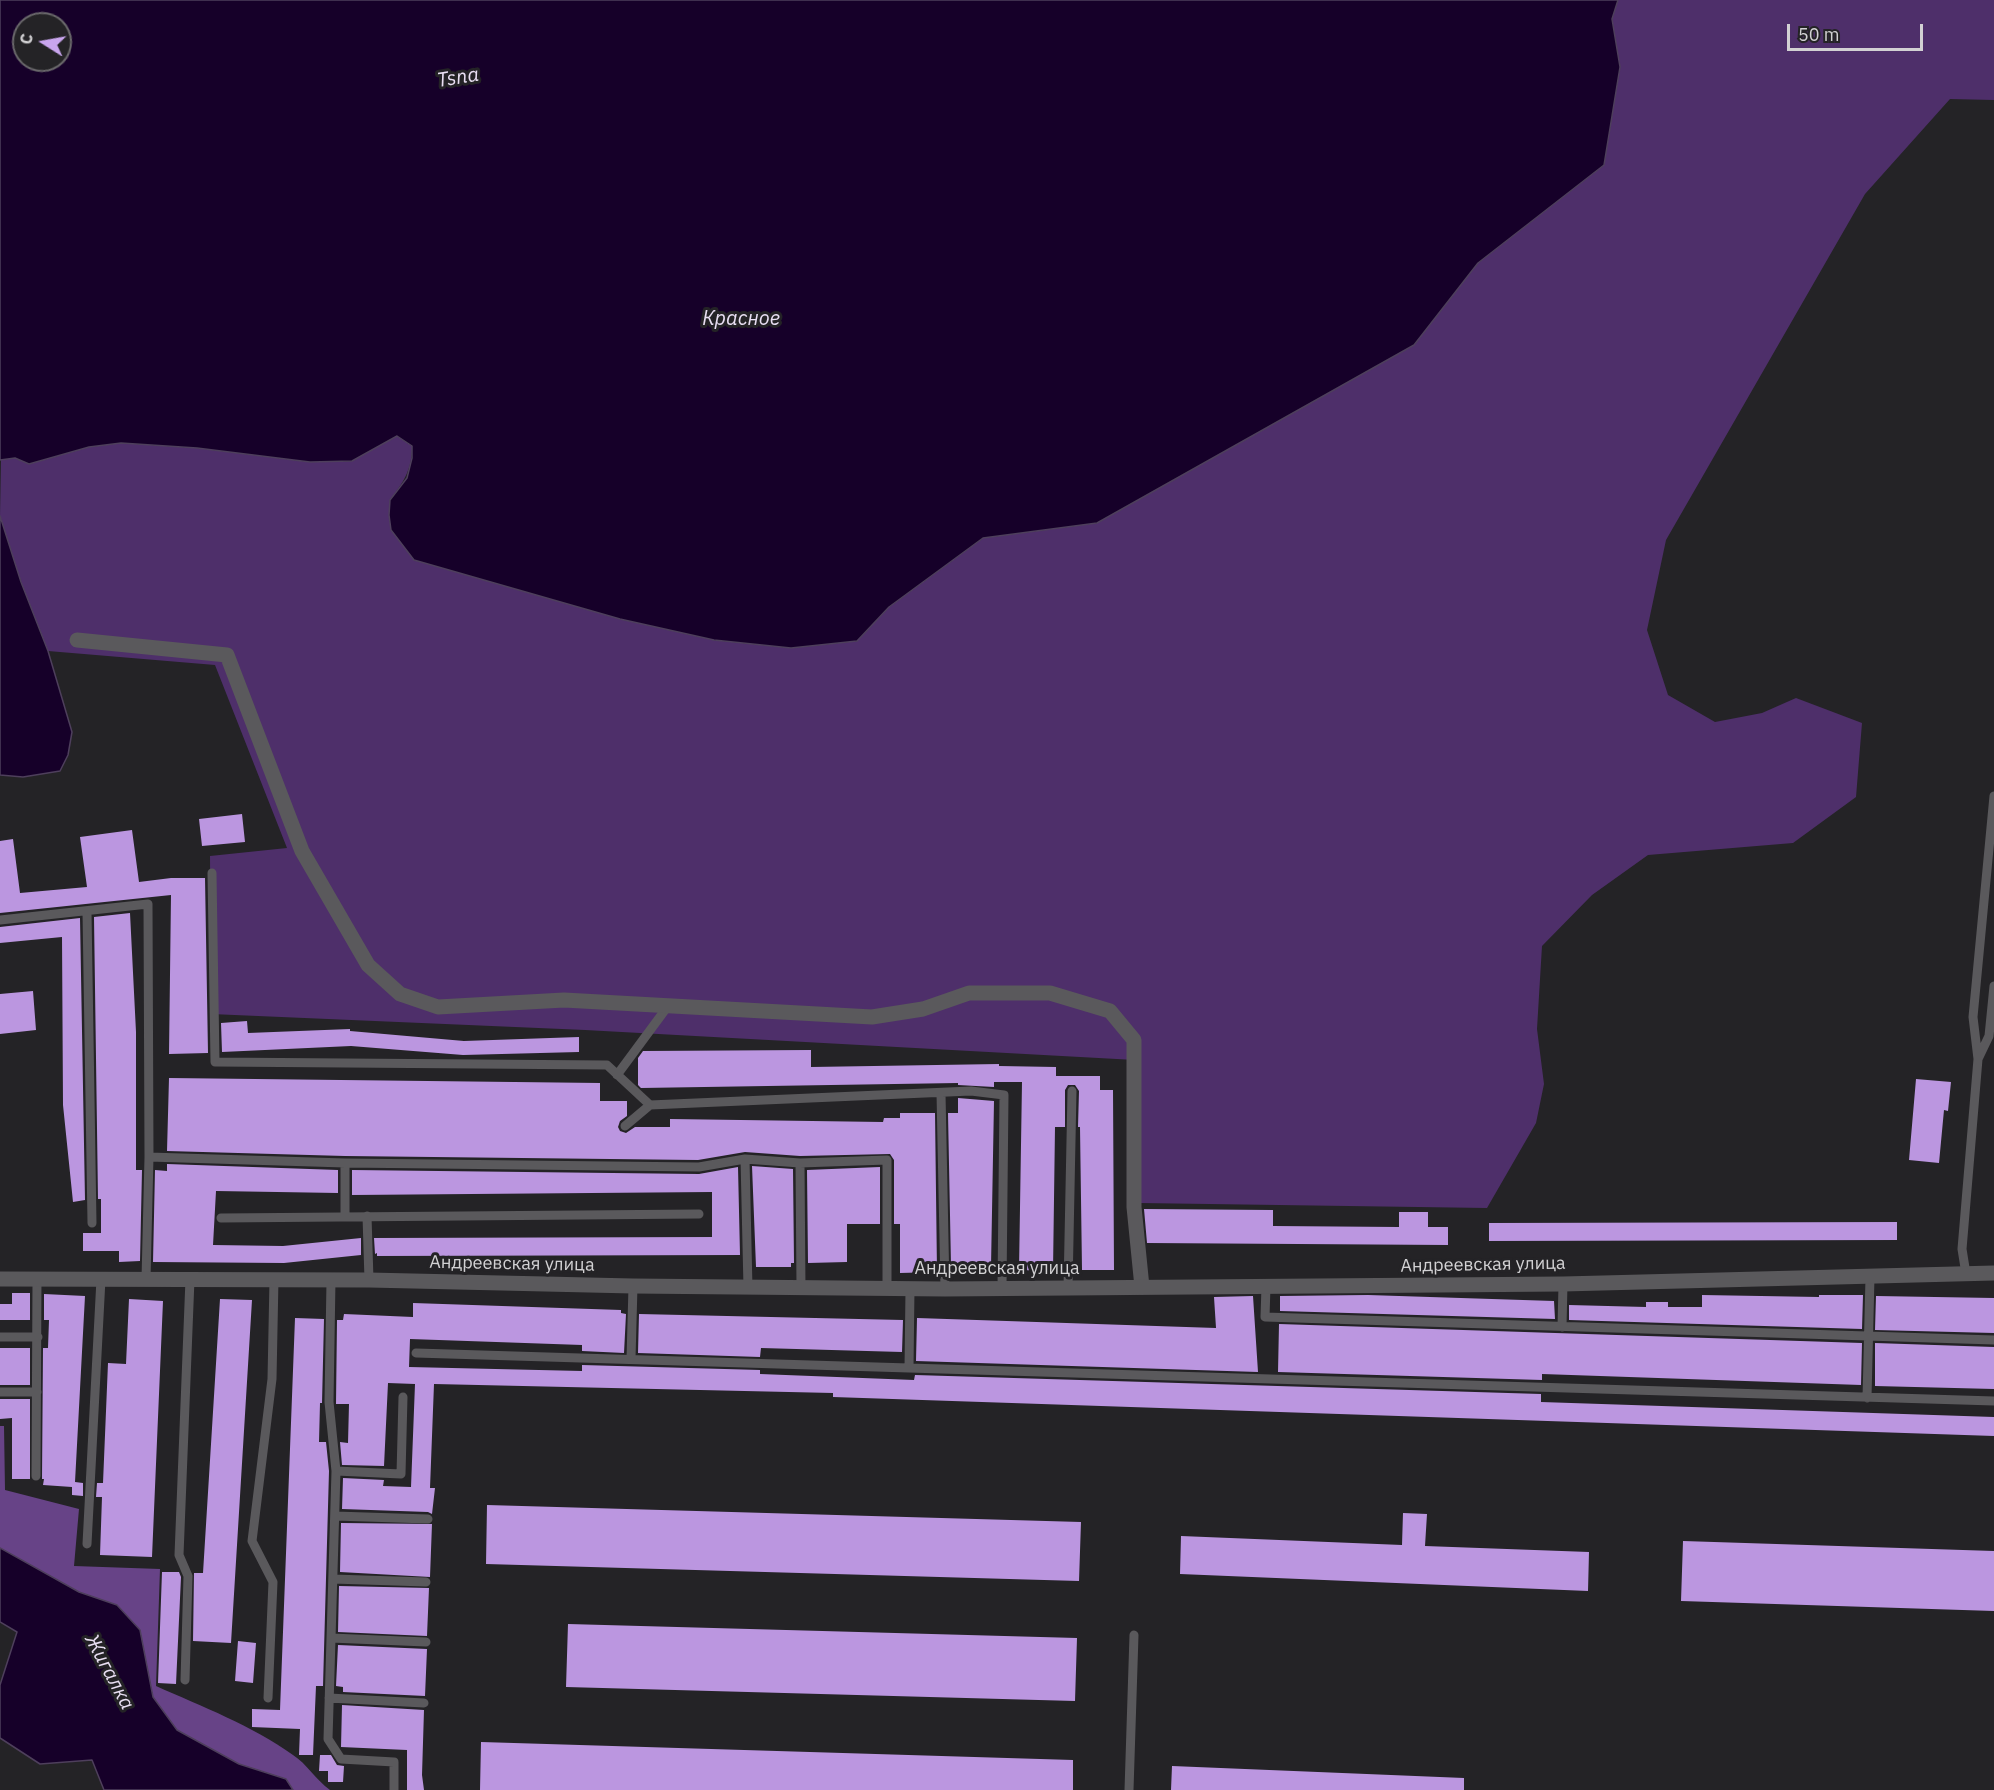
<!DOCTYPE html>
<html>
<head>
<meta charset="utf-8">
<style>
	body { margin:0 }
	#map { position:relative; width:1994px; height:1790px; overflow:hidden; background:#242326; font-family:"IBM Plex Sans",sans-serif }
	canvas { display:block }
	.north { position:absolute; left:12px; top:12px; width:60px; height:60px; box-sizing:border-box; background:#242326; border:2px solid #6a696b; border-radius:50%; rotate:281deg; font-size:16px; font-weight:700; line-height:24px; text-align:center; color:#d2d1d3 }
	.north::after { content:''; display:block; margin:auto; width:21px; height:27px; background:#c9a5ee; clip-path:polygon(50% 0,100% 100%,50% 72%,0 100%) }
	.scale { position:absolute; left:1787px; top:24px; width:136px; height:27px; box-sizing:border-box; border:3px solid #d2d1d3; border-top:0; padding-left:8px; font-size:18px; line-height:21px; white-space:nowrap; color:#d2d1d3; -webkit-text-stroke:4px #242326; paint-order:stroke }
</style>
</head>
<body>
<div id="map">
<canvas width="1994" height="1790"></canvas>
<div class="north">С</div>
<div class="scale">50 m</div>
</div>
<script>
const g = document.querySelector('canvas').getContext('2d');
g.lineJoin = 'round';
function fillPath(path, color) { g.fillStyle = color; g.fill(path, 'evenodd'); }
function strokePath(path, color, width, dash) { g.strokeStyle = color; g.lineWidth = width; g.lineCap = dash ? 'butt' : 'round'; g.setLineDash(dash || []); g.stroke(path); }
function write(font, color, halo, rows, align = 'center') {
  g.font = font + ' "IBM Plex Sans",sans-serif'; g.lineWidth = 6; g.setLineDash([]); g.textBaseline = 'middle'; g.strokeStyle = halo; g.fillStyle = color; for (const [text, x, y, turn = 0] of rows) {
    g.save(); g.translate(x, y); g.rotate((+turn || 0) * Math.PI / 180); g.textAlign = isNaN(turn) ? turn : align; if (halo) g.strokeText(text, 0, 0); g.fillText(text, 0, 0); g.restore();
  }
}
fillPath(new Path2D(`
	M1618,0H1994V100L1950,99L1865,194L1666,540L1647,630L1668,695L1715,722L1762,713L1796,698L1862,723L1856,797L1793,843L1648,855L1592,895L1542,946L1537,1029L1544,1084L1536,1123L1487,1208L1139,1203L1135,1060L585,1030L211,1014L210,856L287,848L215,665L48,651L21,582L0,516L1,459L15,458L29,464L89,447L121,443L197,448L310,462L352,461L397,436L412,446C412,470 404,481 390,500L620,619L714,640L791,648L857,641L889,607L983,538L1097,523L1414,345L1478,263L1604,165L1619,67L1612,19Z`), '#4e2f6a');
fillPath(new Path2D(`
	M0,1426H4L5,1490L79,1509L74,1566L160,1569L156,1686C203,1707 251,1725 293,1755C307,1764 316,1780 330,1790H293L286,1779L239,1764L177,1730L153,1697L140,1630L117,1605L79,1592L0,1548Z`), '#674387');
const water = new Path2D(`
	M0,0H1618L1612,19L1620,67L1604,165L1478,263L1414,345L1097,523L983,538L889,607L857,641L791,648L714,640L620,619L414,560L391,530L389,515L390,500L407,478L412,458V446L397,436L352,461L310,462L197,448L121,443L89,447L29,464L15,458L0,460ZM24,24H60V60H24Z
	M0,516L21,582L48,651L72,732L68,755L60,771L23,777L0,775Z
	M0,1548L79,1592L117,1605L140,1630L153,1697L177,1730L239,1764L286,1779L293,1790H104L92,1760L40,1764L0,1738V1685L17,1632L0,1622Z`);
fillPath(water, '#160029');
strokePath(water, '#4e3f5c', 1.5);
fillPath(new Path2D(`
	M242,814L245,842L202,846L199,819Z
	M132,830L139,882L171,878H205L208,1053L169,1054L171,895L0,913V841L13,839L20,893L87,887L80,837Z
	M130,913L136,1032V1170H142L140,1261L119,1262V1251H83V1233H101V1199H98L94,917Z
	M80,918L85,1200L73,1202L63,1105L62,937L0,943V927Z
	M33,991L36,1030L0,1034V994Z
	M247,1021L248,1033L350,1029V1031L464,1041L579,1037V1052L463,1055L351,1046L222,1052L221,1023Z
	M811,1050V1067L999,1064V1066L1056,1067V1076H1100V1090H1113L1114,1270H1082L1080,1127H1078L1079,1091L1075,1085H1068L1065,1090V1127H1055L1053,1271L1019,1270L1022,1082H994V1087L958,1085V1083L641,1088L638,1085V1058L643,1051Z
	M169,1078L600,1083V1101H627V1116L620,1121L618,1127L620,1131L626,1133L635,1127H670V1119L883,1122L884,1118H900V1113H935L937,1272L900,1273V1224H894V1160L890,1154L800,1156L745,1152L698,1160L345,1156L167,1151Z
	M1916,1079L1951,1082L1948,1111L1944,1110L1939,1163L1909,1160Z
	M958,1098L994,1101L991,1267L951,1266L948,1113H958Z
	M167,1164L338,1170V1193L216,1191L213,1245L283,1246L361,1238V1255L284,1263L153,1262L155,1170L167,1171Z
	M752,1166L793,1169L794,1263H791V1267H756Z
	M738,1167L740,1255L377,1256V1253L375,1254L374,1238L712,1237V1192L352,1195V1170L699,1174Z
	M880,1167V1224H847V1262L808,1263L807,1170Z
	M1144,1209L1273,1210V1226L1399,1227V1212H1428V1227H1448V1245L1147,1243Z
	M1897,1222V1240L1489,1241V1223Z
	M12,1293H30V1320H0V1304H12Z
	M44,1294L85,1296L75,1482L83,1483V1496L72,1495V1487L43,1485L44,1479H42L43,1348H48L49,1320H44Z
	M1368,1295L1554,1301L1555,1319L1280,1311V1296Z
	M1702,1295L1819,1297V1295H1863L1862,1329L1569,1320V1305L1646,1307V1302H1668V1307H1702Z
	M1253,1296L1258,1372L916,1361L917,1318L1216,1328L1214,1297Z
	M1876,1296L1994,1298V1333L1875,1330Z
	M129,1299L163,1301L152,1557L100,1555L102,1497H96L97,1483H103L108,1363L126,1364Z
	M220,1299L252,1300L231,1643L193,1641L194,1573H203Z
	M413,1303L621,1310V1313L626,1314L624,1353L582,1351V1345L410,1339L409,1367L582,1371V1365L760,1370V1374L914,1380L915,1375L1541,1394V1402L1994,1417V1436L833,1397V1393L434,1384L430,1488H435L432,1514L428,1512L342,1509L343,1478L384,1480L383,1486L411,1487L415,1384L388,1383L384,1466L342,1465L340,1442L348,1443L349,1404H336L337,1320H343L344,1314L413,1317Z
	M639,1314L903,1320L902,1352L761,1348L760,1357L638,1353Z
	M295,1318L324,1319L322,1403H320L319,1442H326L329,1471L323,1686H316L313,1755H299L300,1729L252,1727V1709L280,1710Z
	M1279,1324L1862,1343L1861,1385L1542,1374V1380L1278,1372Z
	M1875,1343L1994,1347V1389L1875,1386Z
	M0,1348H30V1385H0Z
	M0,1399H30V1479H12V1418L0,1419Z
	M487,1505L1081,1522L1079,1581L486,1564Z
	M1403,1513L1427,1514L1425,1546L1589,1552L1588,1591L1180,1574L1181,1536L1402,1545Z
	M341,1523L432,1524L430,1577L340,1572Z
	M1683,1541L1994,1551V1611L1681,1601Z
	M162,1572H179L181,1577L176,1684L158,1683Z
	M339,1586L429,1588L427,1636L338,1632Z
	M568,1624L1077,1638L1075,1701L566,1687Z
	M238,1641L256,1643L253,1683L235,1681Z
	M338,1645L427,1649L425,1696L343,1692V1687L336,1686Z
	M342,1705L424,1710L422,1775L424,1790H407V1750L341,1747Z
	M481,1742L1073,1760V1790H480Z
	M320,1755H331L337,1765L344,1766L343,1782H328V1771H319Z
	M1172,1766L1464,1778V1790H1171Z`), '#bb96e0');
strokePath(new Path2D(`
	M212,873L215,1062L607,1065L650,1105
	M87,912L92,1223
	M0,920L148,904L149,1157
	M1978,1059L1989,1036L1994,986
	M617,1075L668,1006
	M941,1093L945,1289
	M625,1126L650,1105L971,1091L1004,1095L1002,1288
	M745,1159L748,1288
	M800,1163L801,1288
	M367,1216L369,1280
	M345,1217V1163
	M221,1218L699,1214
	M1966,1274L1962,1249L1978,1059L1973,1017L1994,796
	M146,1279L149,1157L345,1163L699,1167L745,1159L800,1163L887,1160V1289
	M331,1280L329,1402L336,1471L328,1739L341,1759L394,1762V1790
	M1266,1286L1265,1317L1994,1340
	M1068,1288L1072,1091
	M1562,1327L1563,1284
	M0,1337H38
	M416,1353L1994,1401
	M631,1359L633,1286
	M909,1368L910,1289
	M0,1392H37
	M1867,1398L1870,1277
	M336,1471L401,1474L403,1397
	M36,1476L37,1279
	M335,1516L428,1519
	M87,1544L101,1279
	M333,1579L426,1582
	M331,1638L426,1642
	M185,1680L188,1576L179,1555L190,1279
	M268,1698L273,1582L252,1541L272,1379L274,1279
	M329,1698L424,1703
	M1129,1790L1134,1635`), '#5a595c', 9);
strokePath(new Path2D(`
	M77,640L227,655L302,851L368,965L400,994L438,1007L564,1000L872,1017L923,1009L969,993H1050L1110,1011L1134,1040V1207L1142,1287`), '#5a595c', 15);
strokePath(new Path2D(`
	M0,1279L369,1280L633,1286L945,1289L1563,1284L1994,1273`), '#5a595c', 15);
write('18px', '#d2d1d3', '#242326', [
	["Андреевская улица",512,1264,1],
	["Андреевская улица",1483,1265,-1],
	["Андреевская улица",997,1269]
]);
write('italic 20px', '#e9dff3', '#242326', [
	["Tsna",458,78,-9],
	["Красное",741,319],
	["Жигалка",109,1672,62]
]);
</script>
</body>
</html>
